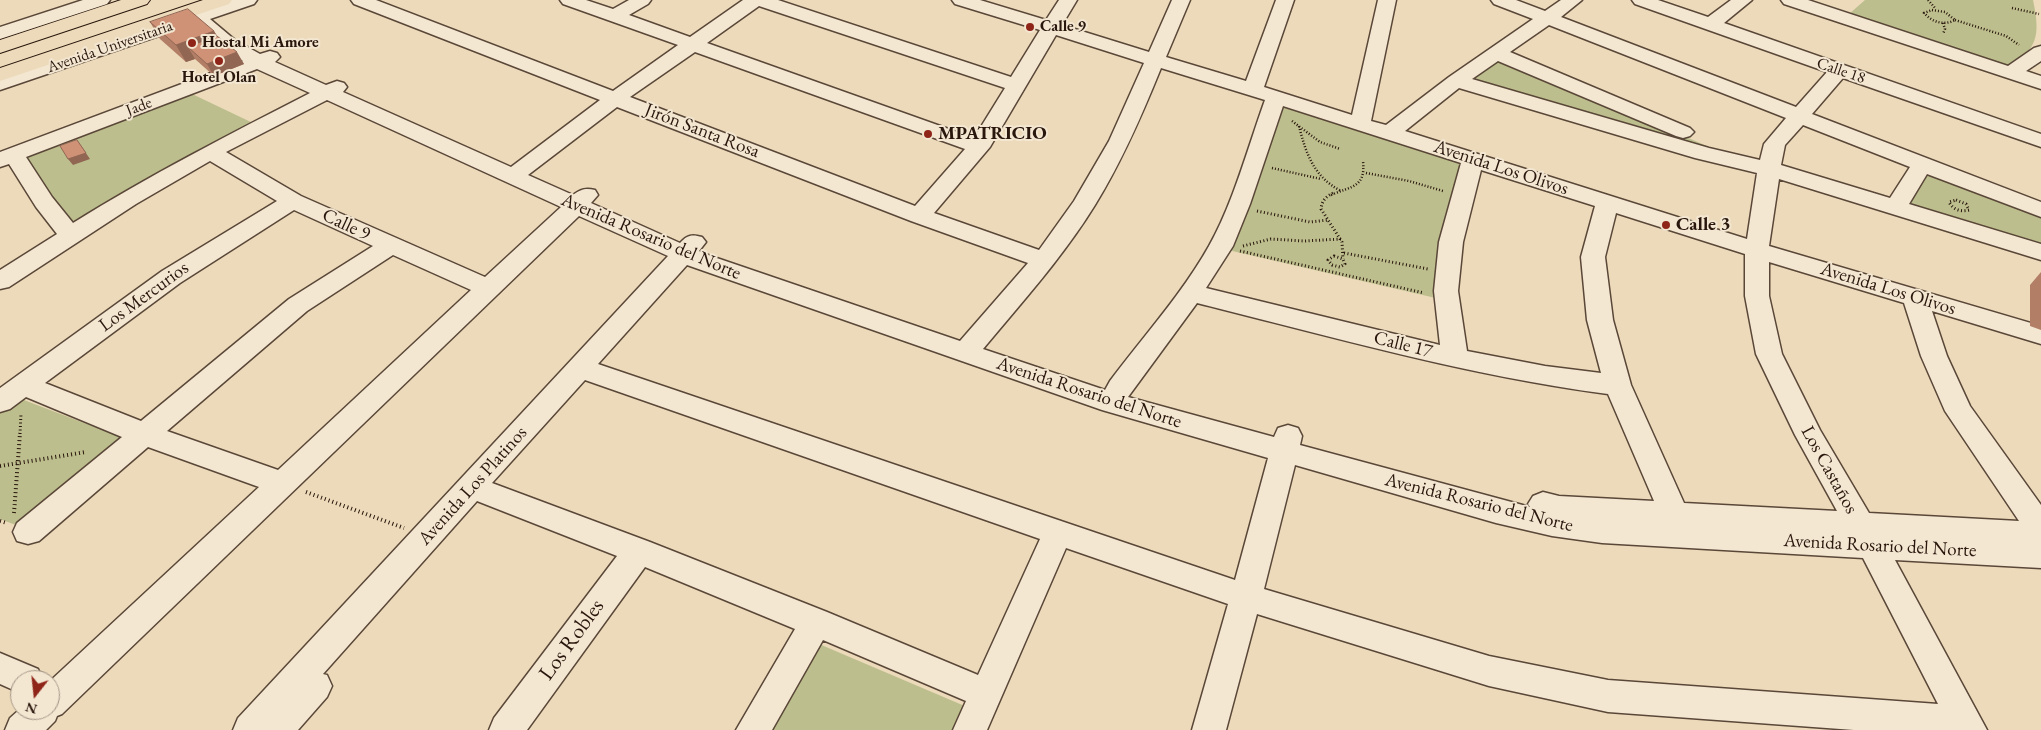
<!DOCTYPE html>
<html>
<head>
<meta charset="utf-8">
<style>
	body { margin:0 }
	#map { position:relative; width:2041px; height:730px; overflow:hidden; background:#ecdaba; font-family:"EB Garamond",serif }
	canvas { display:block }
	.north { position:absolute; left:10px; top:670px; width:50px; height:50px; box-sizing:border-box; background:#f3e7d2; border:1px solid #a29383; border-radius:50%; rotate:196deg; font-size:14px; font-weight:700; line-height:20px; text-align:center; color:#29160c }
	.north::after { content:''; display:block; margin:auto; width:18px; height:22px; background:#8f2418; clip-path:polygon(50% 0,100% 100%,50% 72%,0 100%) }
</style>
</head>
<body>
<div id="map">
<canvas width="2041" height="730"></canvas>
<div class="north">N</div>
</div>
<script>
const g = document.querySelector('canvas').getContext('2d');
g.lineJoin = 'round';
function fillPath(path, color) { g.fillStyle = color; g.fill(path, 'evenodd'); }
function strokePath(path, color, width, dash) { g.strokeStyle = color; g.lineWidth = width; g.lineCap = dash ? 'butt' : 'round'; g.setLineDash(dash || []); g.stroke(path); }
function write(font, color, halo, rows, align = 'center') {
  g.font = font + ' "EB Garamond",serif'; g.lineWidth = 4; g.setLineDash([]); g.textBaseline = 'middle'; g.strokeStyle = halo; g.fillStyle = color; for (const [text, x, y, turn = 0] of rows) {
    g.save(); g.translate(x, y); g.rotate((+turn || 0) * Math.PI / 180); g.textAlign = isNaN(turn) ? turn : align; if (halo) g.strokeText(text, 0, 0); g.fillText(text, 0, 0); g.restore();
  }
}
fillPath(new Path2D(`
	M1865,0H2033C2041,38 2037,48 2007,69L1848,15Z
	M1499,57L1707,146L1699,150L1464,81Z
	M190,93L255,124L73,226L54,205L24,158Z
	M1286,107L1460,160L1465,165L1448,208L1440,252V299L1228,250L1275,111Z
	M1923,172L2041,216V247L1902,206Z
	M16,397L126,439L21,527L0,519V410Z
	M812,641L967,707L957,730H763Z`), '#bcbe8d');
const minor = new Path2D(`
	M83,0H110L107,4L0,39V27Z
	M230,0H257L254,4L210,19L235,40L260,54L270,51L277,53L280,57L275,62L326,85L337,81L344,83L347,87L343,92L511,167L600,100L354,4L351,0H376L613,91L678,45L563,4L560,0H586L613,9L629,0H651L648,4L629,15L690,37L743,0H778L1011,77L1040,30L955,4L952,0H980L1046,20L1059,0H1077L1062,25L1149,52L1172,0H1190L1166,57L1246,81L1276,0H1294L1264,87L1352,115L1378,0H1396L1371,121L1386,125L1449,77L1533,19L1494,4L1491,0H1516L1545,11L1561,0H1582L1561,17L1796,107L1827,72L1635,4L1632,0H1658L1708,17L1731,0H1752L1724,23L2041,134V147L1843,78L1812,114L2041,202V217L1927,174L1909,204L2041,244V260L1779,179L1769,246L2041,326V344L1932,311L1947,356L1970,406L2041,505V568L1895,560L1987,730H1854L1608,712L1489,686L1257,614L1226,730H1192L1228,604L1066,548L987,730H953L966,701L823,640L772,730H736L795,629L645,567L527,730H489L494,718L617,556L477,501L323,674L327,675L332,686L327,697L298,730H233L238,718L668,256L579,216L62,714L57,716L55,721L46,730H5L10,718L20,709L50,710V681L259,487L148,447L39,541L28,544L17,541L13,532L17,523L122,437L26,397L10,409L0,412V388L162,271L277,201L210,161L136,204L9,287L0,289V270L57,234L36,207L9,164L0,167V152L243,61L221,48L194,24L0,90V77ZM759,6L1005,88L974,138L707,43ZM1549,25L1786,118L1764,144L1760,160L1709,148L1472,79L1498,61L1676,136L1683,138L1690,136L1694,132L1690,128L1510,52ZM1056,35L1144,63L1109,141L1074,201L1039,250L934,213L990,147ZM695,52L965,149L915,206L630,97ZM1161,68L1265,100C1248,147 1233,204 1209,246C1182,294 1143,337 1110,381L1105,390L983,349C1022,302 1063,257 1095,205C1122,161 1142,115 1161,68ZM257,69L310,93C230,134 150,175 73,223L52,197L26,157ZM1459,88L1695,158L1757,173L1747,239L1405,131ZM327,100L561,207L485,277L301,196L226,152ZM1283,106L1461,163L1439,242L1434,291L1440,345L1206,288L1233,246L1250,204ZM617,107L911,221L1028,263L960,341L705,254L699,251L706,242L702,237C692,234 687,235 680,243L591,203L598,195L595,190C586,188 581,189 573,195L528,175ZM1803,125L1910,167L1890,198L1781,165L1785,145ZM1481,170L1595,206L1581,257L1587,320L1601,373L1545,366L1467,351L1458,291L1463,242ZM294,210L373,246L289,299L141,421L45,383L180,283ZM1616,213L1745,254V296L1756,354L1795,435L1837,511L1684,503L1631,385L1613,320L1605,257ZM393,255L471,290L278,470L167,431L307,311ZM1769,262L1904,303L1921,356L1945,411L2019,521L1869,513L1820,430L1782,354L1769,296ZM687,265L1102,410L1268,458L1235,580L598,364ZM1197,303C1333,337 1469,376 1608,394L1654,501L1559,496L1543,492L1533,496L1528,504L1530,507L1300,445L1302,436L1298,428L1288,425L1278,428L1274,437L1128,397ZM585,380L1040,539L978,675L827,612L650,542L492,483ZM1295,465L1496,523L1552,536L1602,543L1863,558L1938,704L1608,680L1489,656L1264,589Z
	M1781,0H1808L2008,66L2034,48L2041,46V61L2026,71L2041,76V89L1784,4Z
	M0,653L38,669L43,680H20V693L0,684Z`);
const major = new Path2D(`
	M121,0H150L147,4L0,53V40Z
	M203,0H232L229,4L0,81V68Z`);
strokePath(minor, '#5a4738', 3);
strokePath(major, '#29160c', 2);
strokePath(new Path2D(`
	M1928,0L1936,9
	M2012,8L2039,14
	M1932,10L1945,12L1955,20C1944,26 1932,22 1924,13Z
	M1955,20L2006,36L2019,45
	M1943,23L1945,29L1943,34
	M1292,121L1320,142L1340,149
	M1299,126C1306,154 1314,177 1341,191
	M1272,168L1321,179
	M1366,173L1409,181L1443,191
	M1331,195C1351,186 1366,188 1363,161`), '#29160c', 2.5, [1, 2]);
strokePath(new Path2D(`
	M1333,193C1326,197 1322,200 1321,209L1342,242L1343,259
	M1956,200L1966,204L1969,210C1961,212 1953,210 1949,202Z
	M1257,211L1310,222L1328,220
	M1243,246L1271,239L1304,241L1341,239
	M1240,251L1424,293
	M1344,253L1428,269
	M1334,256L1343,259L1345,264L1340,267L1332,265L1328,260Z
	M20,434L21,414`), '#29160c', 3, [1, 2.5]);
strokePath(new Path2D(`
	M0,466L86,452
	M306,492L404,528
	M14,513L20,433
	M0,521L7,523`), '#29160c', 4, [1, 3]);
fillPath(minor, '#f3e7d2');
fillPath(major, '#ecdaba');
fillPath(new Path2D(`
	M150,22L214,31L217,36L244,64L214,76L195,59L186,62L160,39Z
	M2041,272V330L2030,326V285Z`), '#b27e66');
fillPath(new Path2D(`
	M214,31L224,47H188L195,59L186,62L176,45Z
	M237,52L244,64L214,76L207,64Z
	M77,140L90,159L73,165L68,159Z`), '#916653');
const building = new Path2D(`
	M188,9L214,31L176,45L150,22Z
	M217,36L237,52L207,64L188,47Z
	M77,140L86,153L68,159L60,146Z`);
fillPath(building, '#cf9277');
strokePath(building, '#916653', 1);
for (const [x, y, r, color] of [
	[1030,27,5,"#8f2418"],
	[192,43,5,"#8f2418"],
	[219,61,5,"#8f2418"],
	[928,134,5,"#8f2418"],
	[1666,225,5,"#8f2418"]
]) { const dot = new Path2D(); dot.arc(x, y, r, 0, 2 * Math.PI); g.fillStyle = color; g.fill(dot); strokePath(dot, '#f3e7d2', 2); }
write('bold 16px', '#29160c', '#f3e7d2', [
	["Calle 9",1040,27],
	["Hostal Mi Amore",202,43],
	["Hotel Olan",219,78,"center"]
], 'left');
write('16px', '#29160c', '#f3e7d2', [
	["Avenida Universitaria",110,47,-19],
	["Calle 18",1841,71,19],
	["Jade",139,107,-21]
]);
write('19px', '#29160c', '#f3e7d2', [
	["Jirón Santa Rosa",702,131,21],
	["Avenida Los Olivos",1501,168,18],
	["Calle 9",346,225,25],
	["Avenida Rosario del Norte",651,237,23],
	["Avenida Los Olivos",1888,289,17],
	["Los Mercurios",144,297,-36],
	["Calle 17",1403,345,14],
	["Avenida Rosario del Norte",1089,393,18],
	["Los Castaños",1829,470,61],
	["Avenida Los Platinos",473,486,-48],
	["Avenida Rosario del Norte",1479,503,14],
	["Avenida Rosario del Norte",1880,546,3]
]);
write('bold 19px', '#29160c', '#f3e7d2', [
	["MPATRICIO",938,134],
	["Calle 3",1676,225]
], 'left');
write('22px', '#29160c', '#f3e7d2', [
	["Los Robles",572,640,-54]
]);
</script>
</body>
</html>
